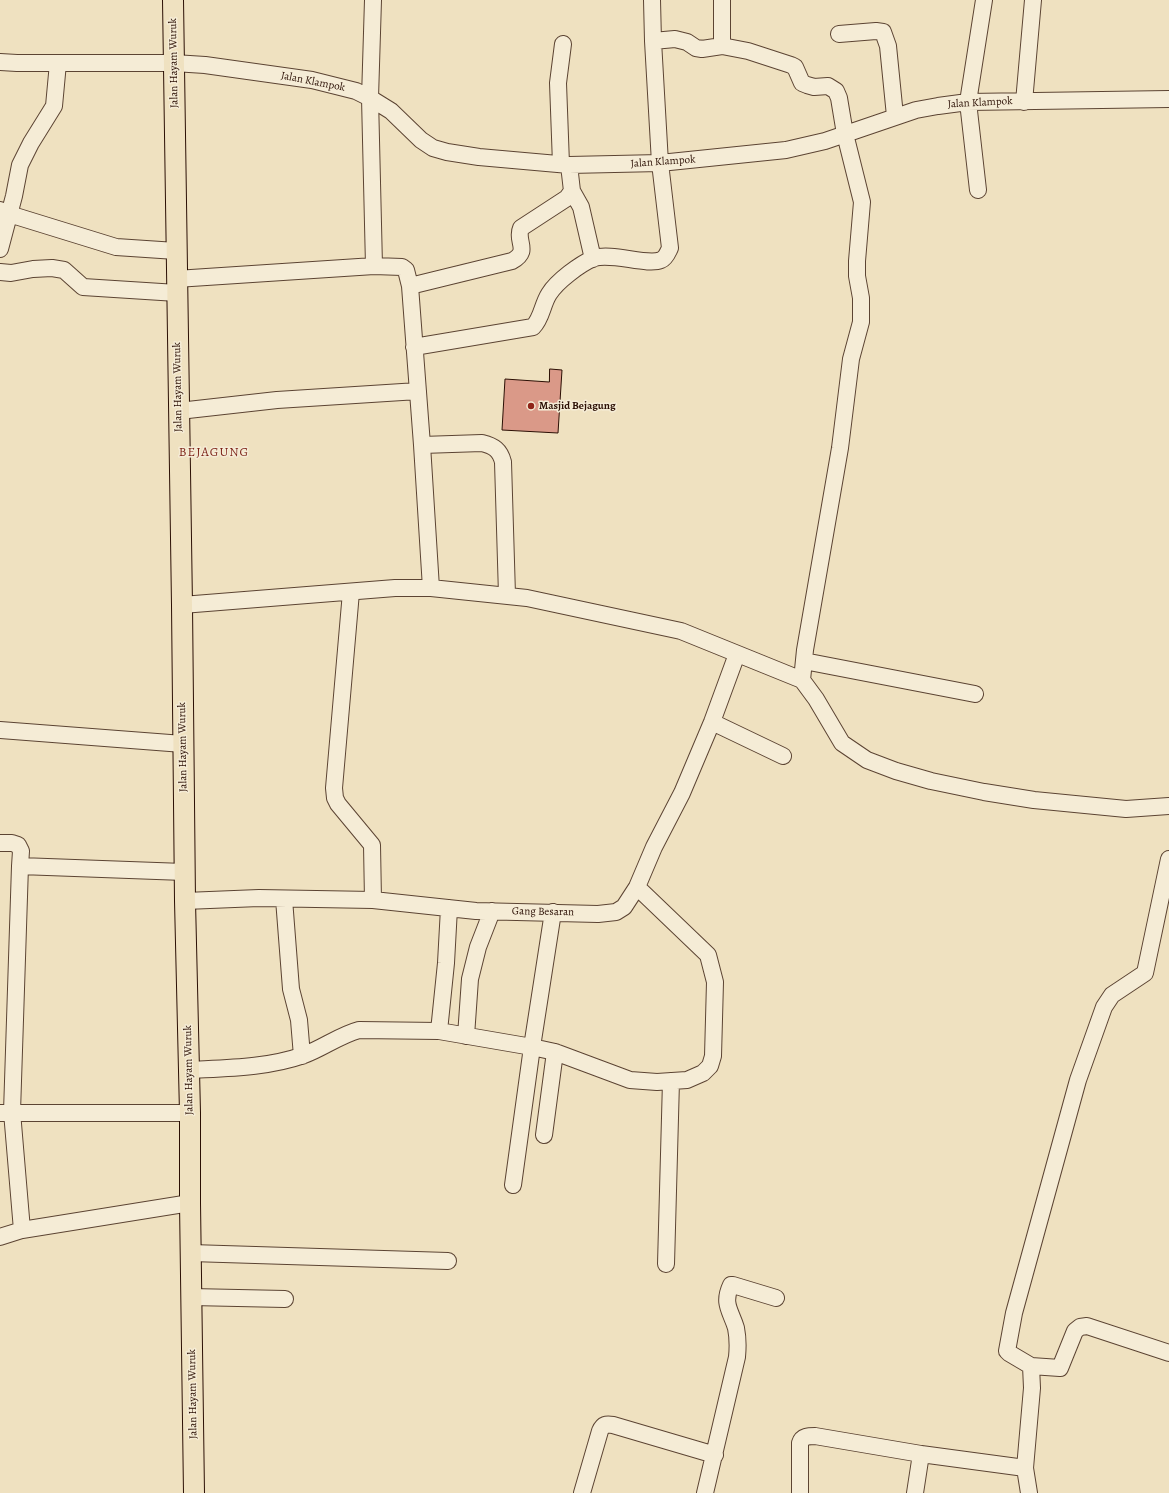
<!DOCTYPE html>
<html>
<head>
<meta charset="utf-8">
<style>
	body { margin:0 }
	canvas { display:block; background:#efe1c0 }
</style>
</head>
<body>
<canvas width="1169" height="1493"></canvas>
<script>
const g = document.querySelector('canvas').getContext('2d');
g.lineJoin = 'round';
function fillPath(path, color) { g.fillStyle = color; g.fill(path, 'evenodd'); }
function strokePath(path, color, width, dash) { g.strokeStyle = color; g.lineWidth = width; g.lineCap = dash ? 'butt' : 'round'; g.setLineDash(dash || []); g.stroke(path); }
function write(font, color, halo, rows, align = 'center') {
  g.font = font + ' Alegreya,serif'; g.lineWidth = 3; g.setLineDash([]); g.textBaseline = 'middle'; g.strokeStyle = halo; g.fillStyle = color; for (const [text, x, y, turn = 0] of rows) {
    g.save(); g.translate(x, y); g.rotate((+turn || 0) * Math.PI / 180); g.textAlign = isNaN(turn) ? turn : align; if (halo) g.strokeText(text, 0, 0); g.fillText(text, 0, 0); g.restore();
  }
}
const building = new Path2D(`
	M550,369L562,370L558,433L502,430L505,379L549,382Z`);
fillPath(building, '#da9988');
strokePath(building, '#2b0f04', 1);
const minor = new Path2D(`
	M373,0L370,98L374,266
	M839,34L876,31L883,32L888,46L895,116
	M653,41L675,39L687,42L696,48L702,49L722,46L748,51L791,65L795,67L802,83L807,85L814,87L828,86L836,91L839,98L845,134L862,202L857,261V276L861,298V322L851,359L840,448L805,650L802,680
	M722,46V0
	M0,62L17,63H174L205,65L312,80L356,91L370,98L391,111L421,140L433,148L447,152L479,157L569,165L660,163L786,150L825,141L916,110L938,106L968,102L1169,99
	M1024,102L1033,0
	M561,164L558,83L563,44
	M978,190L968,102L984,0
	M572,191L581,207L593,259
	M0,210L9,214L116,247L176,251
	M0,249L14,196L20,165L31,143L54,106L58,63
	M0,272L11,273L33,269L52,268L64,270L83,287L177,293
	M176,279L374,266L402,267L406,270L410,286L422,445L431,588
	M410,286L512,261C531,251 515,241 521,228L567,198L572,191L569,165
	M414,347L533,327C542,318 542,305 549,294C557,281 580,264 594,258C612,252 647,266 661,260C666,258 668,252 670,248L660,163L653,41L652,0
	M179,411L277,400L418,391
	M422,445L482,443C494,446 500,450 503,462L507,595
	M351,592L334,788L335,798L338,804L372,845L373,900
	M182,605L395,588H431L527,598L681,631L802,680L816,699L842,743L867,760L896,771L931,781L984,792L1034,800L1126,809L1169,806
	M804,661L975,694
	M712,722L783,756
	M0,730L183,744
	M0,843H12L18,845L21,851L20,866L184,872
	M20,866L12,1112L22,1230
	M284,899L291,989L299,1020L302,1056
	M185,901L259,898L373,900L476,911L598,914L616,912L624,907L637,887L654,847L682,793L712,722L737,654
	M439,1031L446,963L449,908
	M466,1036L470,979L478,947L492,911
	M189,1070C227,1068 267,1068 304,1055C323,1048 340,1035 359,1030L439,1031L532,1047L555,1052L630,1080L657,1082L687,1080L703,1073L710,1066L713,1056L715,982L708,955L637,887
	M0,1113H190
	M544,1135L555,1052
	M513,1185L532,1047L553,912
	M0,1237L22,1230L190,1203
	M191,1253L448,1261
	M666,1264L671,1081
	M191,1297L285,1299
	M1031,1366L1060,1368L1075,1331L1080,1327L1087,1326L1169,1353
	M582,1493L600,1431C603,1424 606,1424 613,1425L715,1455
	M705,1493L737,1357C738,1347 738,1338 736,1328C731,1311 722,1304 731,1285H733L776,1298
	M800,1493V1443C802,1436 809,1436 815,1436L921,1454
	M915,1493L921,1454L1025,1468
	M1029,1493L1025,1468L1032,1388L1031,1366L1009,1353L1007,1351L1014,1313L1078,1080L1104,1007L1112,995L1145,973L1169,859`);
const major = new Path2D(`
	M173,0L182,605L185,901L190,1113V1203L194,1493`);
strokePath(minor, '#5c4433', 18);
strokePath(major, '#2b0f04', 22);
strokePath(minor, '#f5ecd6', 16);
strokePath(major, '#efe1c0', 20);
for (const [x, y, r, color] of [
	[531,406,4,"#8f2418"]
]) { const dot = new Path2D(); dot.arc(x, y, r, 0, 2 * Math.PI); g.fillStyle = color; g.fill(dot); strokePath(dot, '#f5ecd6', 1.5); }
write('11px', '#2b0f04', '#f5ecd6', [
	["Jalan Hayam Wuruk",174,63,-91],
	["Jalan Klampok",313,82,11],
	["Jalan Klampok",980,103,-3],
	["Jalan Klampok",663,162,-4],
	["Jalan Hayam Wuruk",178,387,-91],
	["Jalan Hayam Wuruk",183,747,-91],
	["Gang Besaran",543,912,1],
	["Jalan Hayam Wuruk",189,1070,-91],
	["Jalan Hayam Wuruk",193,1394,-91]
]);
write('bold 11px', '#2b0f04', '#f5ecd6', [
	["Masjid Bejagung",539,406]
], 'left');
g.letterSpacing = '1px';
write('13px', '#7a1f14', '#f5ecd6', [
	["BEJAGUNG",214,453]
]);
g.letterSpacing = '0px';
</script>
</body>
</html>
